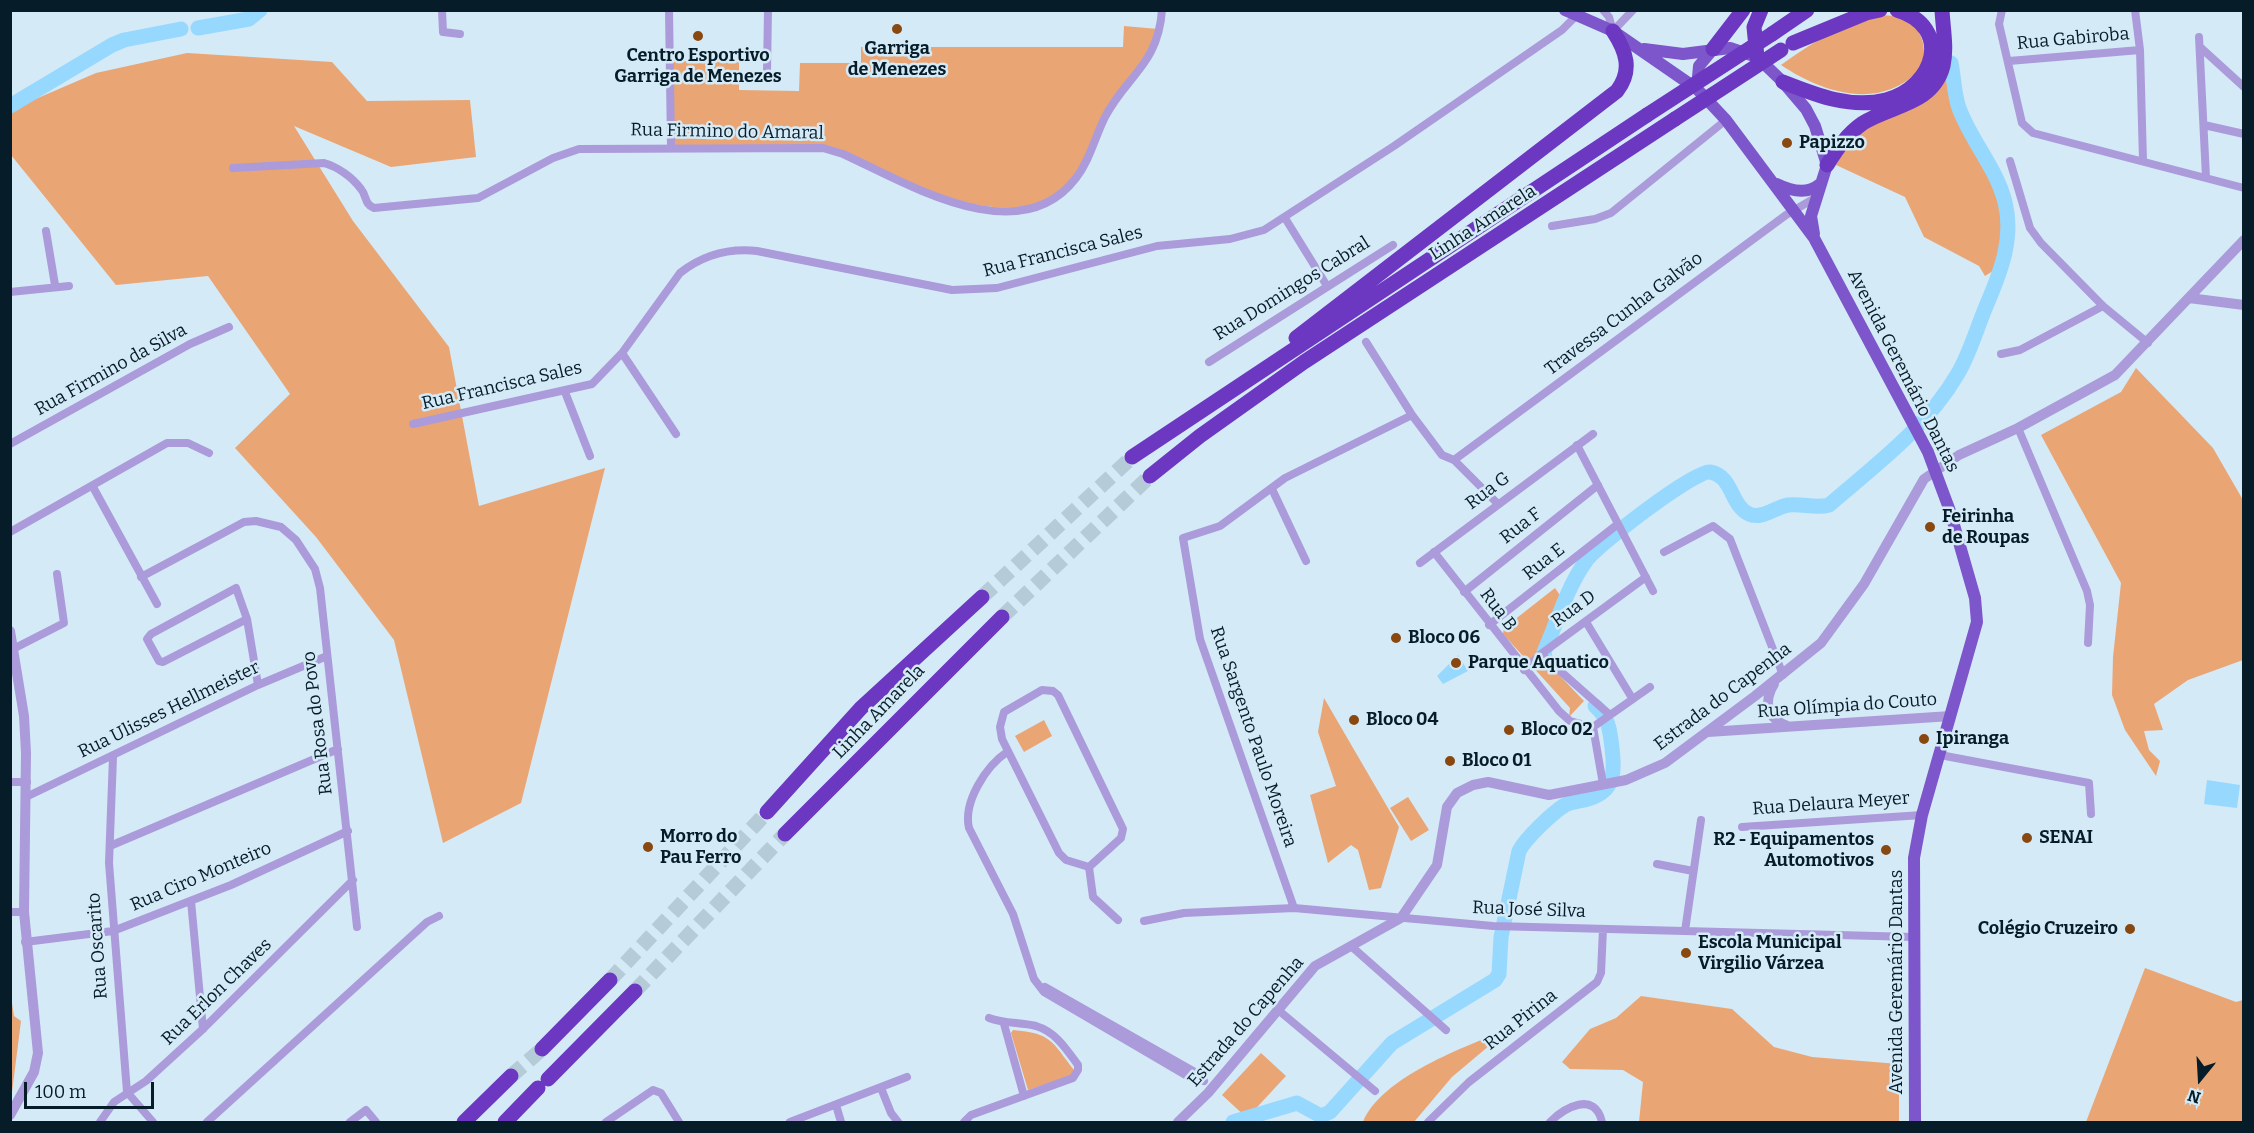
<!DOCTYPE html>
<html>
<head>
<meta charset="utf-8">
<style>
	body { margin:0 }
	#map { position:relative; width:2254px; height:1133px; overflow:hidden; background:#d4eaf7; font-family:Bitter,serif }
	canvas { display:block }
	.frame { position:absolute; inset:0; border:12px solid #061c28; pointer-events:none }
	.north { position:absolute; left:2170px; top:1049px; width:60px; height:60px; -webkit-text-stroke:4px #d4eaf7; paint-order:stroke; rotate:198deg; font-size:16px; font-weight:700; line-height:24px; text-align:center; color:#061c28 }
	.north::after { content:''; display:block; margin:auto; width:21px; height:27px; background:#061c28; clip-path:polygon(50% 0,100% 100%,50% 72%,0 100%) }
	.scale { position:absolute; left:24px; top:1082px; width:130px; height:27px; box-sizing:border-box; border:3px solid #061c28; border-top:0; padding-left:8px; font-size:18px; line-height:21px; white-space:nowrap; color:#061c28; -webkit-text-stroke:4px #d4eaf7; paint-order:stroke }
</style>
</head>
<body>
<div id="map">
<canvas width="2254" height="1133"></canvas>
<div class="frame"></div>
<div class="north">N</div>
<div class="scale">100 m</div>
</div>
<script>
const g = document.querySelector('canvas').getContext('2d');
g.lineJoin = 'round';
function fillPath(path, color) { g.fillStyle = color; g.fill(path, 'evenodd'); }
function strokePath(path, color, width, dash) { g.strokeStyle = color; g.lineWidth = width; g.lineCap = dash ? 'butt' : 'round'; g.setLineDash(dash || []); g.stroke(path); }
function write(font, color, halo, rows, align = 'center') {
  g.font = font + ' Bitter,serif'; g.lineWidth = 5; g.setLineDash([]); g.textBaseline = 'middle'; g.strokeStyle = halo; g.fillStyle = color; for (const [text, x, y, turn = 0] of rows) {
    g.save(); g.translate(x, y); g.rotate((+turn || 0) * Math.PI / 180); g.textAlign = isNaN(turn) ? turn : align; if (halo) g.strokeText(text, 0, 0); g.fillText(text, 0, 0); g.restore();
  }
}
fillPath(new Path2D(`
	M1884,15C1894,16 1902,17 1910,23C1925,32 1929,60 1917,72C1878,111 1821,92 1781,65C1813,42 1845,22 1884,15Z
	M1124,26L1158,29L1156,41C1140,64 1121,87 1107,112C1098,128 1081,176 1070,186C1004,241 903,178 839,149L822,146L673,147L672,61L739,62V90L799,91L800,63H861V47H1123Z
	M187,53L332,62L367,101L470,100L476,157L391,167L294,126L353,221L449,347L479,506L605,468L521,803L443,843L394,640L316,537L235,448L290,394L208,276L116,285L11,155L10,110L96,73Z
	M1949,72L2007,209L2004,264L1985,276L1979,266L1924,237L1905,197L1836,165C1841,156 1846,144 1854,138C1890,108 1924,119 1949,72Z
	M2136,368L2213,448L2243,500V660L2188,680L2154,704L2163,730L2144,731L2149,750L2160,761L2156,776L2125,730L2112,695L2113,657L2121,583L2041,435L2121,392Z
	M1555,588L1568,607L1569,616L1553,631L1543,658L1584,701L1569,717L1570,708L1503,634L1504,628Z
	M1324,698L1399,827L1381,888L1369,890L1358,850L1351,845L1328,863L1310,795L1336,786L1318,732Z
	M1044,720L1052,736L1024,752L1015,736Z
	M1408,797L1429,830L1411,841L1390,808Z
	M2145,968L2236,1002L2243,1000V1122H2086Z
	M1641,996L1732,1009L1774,1047L1812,1057L1899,1064V1122H1639L1643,1082L1623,1070L1570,1069L1562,1062L1590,1029L1616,1018Z
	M11,997L14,1016L21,1021L11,1100Z
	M1509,1029L1452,1077L1414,1122H1363C1381,1077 1466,1046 1509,1029Z
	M1013,1030C1052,1033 1052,1042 1074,1070V1075L1028,1090L1011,1033Z
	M1261,1053L1286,1076L1247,1118L1222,1095Z`), '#eaa575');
fillPath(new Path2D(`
	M1458,655L1468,671L1443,684L1437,676Z
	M2207,780L2240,785L2237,808L2204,804Z`), '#97d8ff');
strokePath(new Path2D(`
	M198,28L249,19L260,10
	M10,106L112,45L124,40L181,29
	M1546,663L1544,652C1557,623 1567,587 1586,561C1596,546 1696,469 1710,472C1733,476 1730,505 1749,514C1761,520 1776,507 1788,505C1802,503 1815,509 1829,505C1874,466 1926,428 1957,375C1970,354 1977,327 1987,304C2001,271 2014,238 2005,202C1996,167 1971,141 1959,108C1954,94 1954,77 1951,63
	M1233,1122L1297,1103L1321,1116L1330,1112L1392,1043L1495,980L1499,974L1501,937L1519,851C1526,838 1552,813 1565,805C1571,802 1581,801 1588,799C1615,791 1615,772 1612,748C1610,730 1609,718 1595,706`), '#97d8ff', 15);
strokePath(new Path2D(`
	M982,597L1132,457
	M1002,617L1150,476
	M610,980L767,812
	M635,991L785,834
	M511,1076L542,1049`), '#b5cbd8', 15, [15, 8]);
strokePath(new Path2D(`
	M442,10L443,32L460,34
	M669,10L671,147
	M1603,10L1609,17L1613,31L1633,10
	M2002,10L1999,24L2022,123L2033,133L2244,188
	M2135,10L2140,50L2143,161
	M2199,37L2206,177
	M2200,47L2244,87
	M2009,61L2140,50
	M767,71L768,10
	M2204,125L2244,134
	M2010,161L2030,228L2041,243L2103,306L2148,343
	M233,168L324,163C338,167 352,177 361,189C367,196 364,204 374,208L478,198L553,158L579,149L823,148L843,154C907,183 1019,253 1076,178C1090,160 1095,137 1105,117C1127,75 1158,65 1162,10
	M1285,218L1327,286
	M1552,226L1595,219L1611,213L1726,120
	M46,231L55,285
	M10,292L69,286
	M1366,342L1412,415L1442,455L1454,460L1498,504
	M622,353L676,434
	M2001,354L2020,350L2103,306
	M1209,362L1393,245
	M565,392L590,456
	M413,424L592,384L622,353L680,273C703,255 728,248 757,251L952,290L997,288L1157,246L1230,239L1264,230L1394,146L1562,30L1577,15
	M2018,428L2087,591L2090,605L2088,643
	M10,444L190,344L229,327
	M1577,445L1653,591
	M1454,460L1786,215L1815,198
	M93,487L157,604
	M1272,489L1306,561
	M10,532L167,443H188L209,453
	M1434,552L1559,711L1570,721L1593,727L1603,784
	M1664,552L1713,526L1730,539L1783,675
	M1420,563L1593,434
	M141,577L244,522L256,521L281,527L296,540L315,569L320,588L357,927
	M1464,592L1598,485
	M247,619L163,662L159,661L147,639L151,634L236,588L247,619L258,685
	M1586,622L1632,698
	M1489,625L1618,524
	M13,649L64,623L57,574
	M1541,654L1610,715
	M1524,670L1541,654L1646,577
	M1042,690L1053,691L1058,695L1123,829L1121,838L1089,867L1066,860L1059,853L1002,739L1000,727L1004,712Z
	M1593,727L1650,687
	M1007,752C986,766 963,802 969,828L1013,914L1034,979L1044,992L1189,1077L1204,1081
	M1940,755L2089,783L2091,814
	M113,757L109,863L127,1092L153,1122
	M10,782H27
	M26,797L258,685L327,656
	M1742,827L1922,815
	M110,846L338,749
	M1657,864L1693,871
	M1089,867L1093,897L1118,920
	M191,901L203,1029
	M1294,908L1200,639L1183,538L1220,526L1285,478L1412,415
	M10,912H24
	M1144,921L1184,913L1294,908L1493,926L1914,937
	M1685,931L1701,820
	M25,942L113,931L231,885L348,831
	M1351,946L1446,1030
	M1045,987L1193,1071L1204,1081
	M1277,1009L1375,1091
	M1004,1024L1024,1096
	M881,1088L891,1113L898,1122
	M836,1105L841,1122
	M100,1122L114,1102L146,1081L203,1029L353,880
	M207,1122L427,922L439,916
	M350,1122L366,1110L376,1122
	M606,1122L653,1090L661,1093L679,1122
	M790,1122L907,1077
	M964,1122L971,1115L1073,1078L1078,1070V1065C1066,1049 1056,1032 1036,1026C1020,1022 1005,1024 989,1018
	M1428,1122L1469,1082L1597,982L1601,973L1603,929
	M1550,1122C1564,1108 1595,1090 1602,1122`), '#ab9bda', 8);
strokePath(new Path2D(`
	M2189,298L2244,305
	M10,631L24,716L26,753L24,912L38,1053L34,1072L10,1115
	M1774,684C1763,702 1767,718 1787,726
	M1708,732L1951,716
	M1178,1122L1208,1093L1315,966L1401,918L1437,865L1447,807L1457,793L1473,785L1488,782L1549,795L1626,780L1665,763L1755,696L1821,643L1864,584L1924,479L1959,455L2018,428L2115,375L2244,240`), '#ab9bda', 10);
strokePath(new Path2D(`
	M1565,10L1613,31L1697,89L1726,120L1814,238L1928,452L1950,511L1975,598L1977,622L1922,815L1914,858L1915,1122
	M1644,49L1683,54L1730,48L1757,57L1783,82L1806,109L1815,126L1827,165L1811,216L1814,234
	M1697,88L1699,66L1713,49
	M1777,184C1791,191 1807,195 1820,184`), '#7c56ca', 12);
strokePath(new Path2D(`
	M1772,34L1807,10
	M1793,43L1866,13L1880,10
	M1713,49L1743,10
	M1757,57L1754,27L1761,10
	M1783,82C1816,95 1850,109 1886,100C1935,87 1953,27 1897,10
	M1827,165C1837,149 1847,134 1863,123C1891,105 1933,105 1943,66C1947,48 1943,29 1942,10
	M1296,338L1617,91C1633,70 1626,51 1613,31
	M1132,457L1647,115
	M1150,476L1200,436L1304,362L1675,119
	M767,812L861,708L982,597
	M785,834L1002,617
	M542,1049L610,980
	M548,1079L635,991
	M464,1122L511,1076
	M505,1122L538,1088`), '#6c38c2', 15);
strokePath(new Path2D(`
	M1647,115L1772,34
	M1675,119L1781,50`), '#6c38c2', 15);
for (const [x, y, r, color] of [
	[897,29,6,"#884810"],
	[698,36,6,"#884810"],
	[1787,143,6,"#884810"],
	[1930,527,6,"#884810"],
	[1396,638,6,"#884810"],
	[1456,663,6,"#884810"],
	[1354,720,6,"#884810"],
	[1509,730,6,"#884810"],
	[1924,739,6,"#884810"],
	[1450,761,6,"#884810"],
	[2027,838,6,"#884810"],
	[648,847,6,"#884810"],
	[1886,850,6,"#884810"],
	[2130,929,6,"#884810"],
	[1686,953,6,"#884810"]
]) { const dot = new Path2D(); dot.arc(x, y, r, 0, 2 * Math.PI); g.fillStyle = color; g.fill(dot); strokePath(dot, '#d4eaf7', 2); }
write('18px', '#061c28', '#d4eaf7', [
	["Rua Gabiroba",2073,39,-5],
	["Rua Firmino do Amaral",727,132,1],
	["Linha Amarela",1483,223,-33],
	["Rua Francisca Sales",1063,252,-14],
	["Rua Domingos Cabral",1292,289,-32],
	["Travessa Cunha Galvão",1624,314,-37],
	["Rua Firmino da Silva",111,370,-29],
	["Avenida Geremário Dantas",1903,371,63],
	["Rua Francisca Sales",502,386,-13],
	["Rua G",1488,491,-37],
	["Rua F",1521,526,-38],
	["Rua E",1544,562,-38],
	["Rua D",1574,609,-36],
	["Rua B",1498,610,53],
	["Estrada do Capenha",1723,697,-37],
	["Rua Olímpia do Couto",1847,706,-4],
	["Rua Ulisses Hellmeister",169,710,-26],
	["Linha Amarela",879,712,-46],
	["Rua Rosa do Povo",318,723,-97],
	["Rua Sargento Paulo Moreira",1253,737,71],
	["Rua Delaura Meyer",1831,804,-4],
	["Rua Ciro Monteiro",201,877,-23],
	["Rua José Silva",1529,910,2],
	["Rua Oscarito",98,946,-94],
	["Avenida Geremário Dantas",1897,982,-90],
	["Rua Erlon Chaves",217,992,-44],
	["Rua Pirina",1521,1020,-38],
	["Estrada do Capenha",1246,1022,-49]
]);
write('bold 18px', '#061c28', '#d4eaf7', [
	["Garriga",897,49,"center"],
	["de Menezes",897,70,"center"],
	["Centro Esportivo",698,56,"center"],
	["Garriga de Menezes",698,77,"center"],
	["Papizzo",1799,143],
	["Feirinha",1942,517],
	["de Roupas",1942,538],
	["Bloco 06",1408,638],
	["Parque Aquatico",1468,663],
	["Bloco 04",1366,720],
	["Bloco 02",1521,730],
	["Ipiranga",1936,739],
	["Bloco 01",1462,761],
	["Morro do",660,837],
	["Pau Ferro",660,858],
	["SENAI",2039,838],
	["R2 - Equipamentos",1874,840,"right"],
	["Automotivos",1874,861,"right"],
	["Colégio Cruzeiro",2118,929,"right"],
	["Escola Municipal",1698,943],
	["Virgilio Várzea",1698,964]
], 'left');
</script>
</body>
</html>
